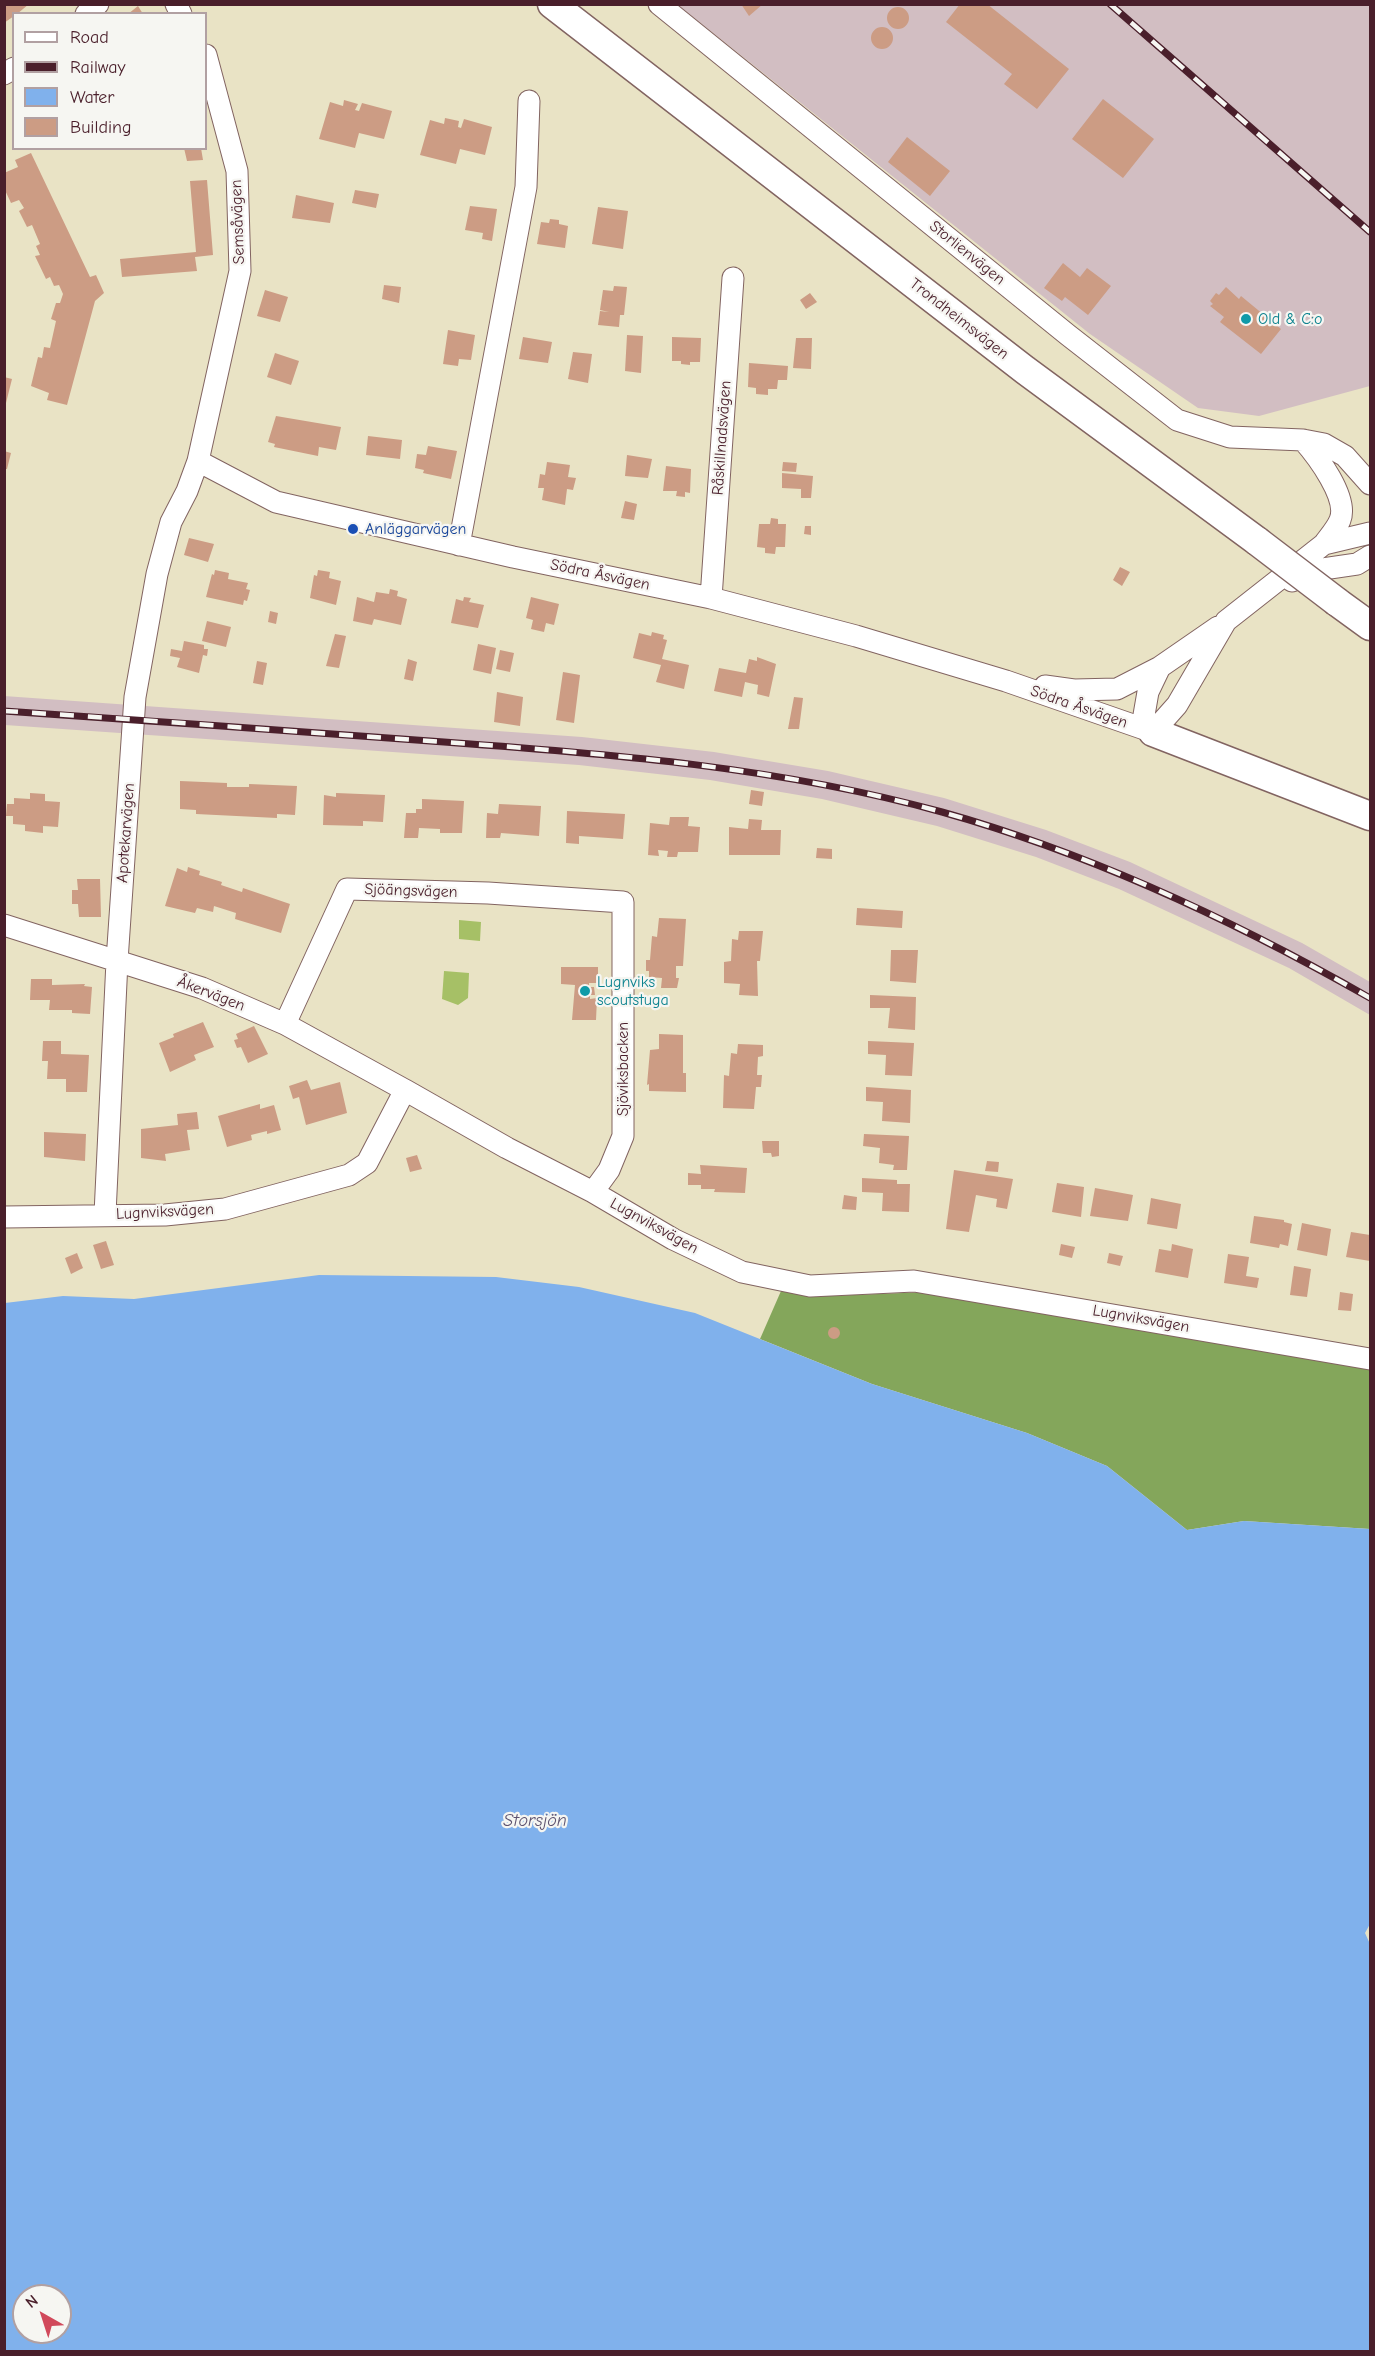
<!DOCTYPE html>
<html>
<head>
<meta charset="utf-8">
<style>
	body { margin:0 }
	#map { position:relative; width:1375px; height:2356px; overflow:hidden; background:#e9e3c5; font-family:"Comic Neue",sans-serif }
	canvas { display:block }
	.frame { position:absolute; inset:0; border:6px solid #4a1f2b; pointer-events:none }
	.legend { position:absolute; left:12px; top:12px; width:195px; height:138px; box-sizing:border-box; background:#f6f6f2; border:2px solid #b1a0a2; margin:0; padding:8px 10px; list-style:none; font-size:18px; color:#4a1f2b }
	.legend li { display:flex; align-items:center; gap:12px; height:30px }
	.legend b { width:30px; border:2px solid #b1a0a2 }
	.north { position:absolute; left:12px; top:2284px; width:60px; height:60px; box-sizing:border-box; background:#f6f6f2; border:2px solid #b1a0a2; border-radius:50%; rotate:321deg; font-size:16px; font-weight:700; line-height:24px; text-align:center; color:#4a1f2b }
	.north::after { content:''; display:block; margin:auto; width:21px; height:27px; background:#d1495b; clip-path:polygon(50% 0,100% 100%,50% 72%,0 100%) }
</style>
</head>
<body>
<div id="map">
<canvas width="1375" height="2356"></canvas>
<div class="frame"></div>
<ul class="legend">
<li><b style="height:8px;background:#fff"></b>Road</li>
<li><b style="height:8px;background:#4a1f2b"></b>Railway</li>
<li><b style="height:16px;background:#80b1ec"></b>Water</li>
<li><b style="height:16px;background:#cc9c84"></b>Building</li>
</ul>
<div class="north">N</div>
</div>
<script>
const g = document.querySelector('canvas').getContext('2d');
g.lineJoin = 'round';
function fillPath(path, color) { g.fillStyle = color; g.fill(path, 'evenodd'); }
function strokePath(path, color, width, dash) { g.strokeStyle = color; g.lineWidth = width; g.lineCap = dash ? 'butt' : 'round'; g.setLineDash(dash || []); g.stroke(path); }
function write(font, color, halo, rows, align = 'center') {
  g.font = font + ' "Comic Neue",sans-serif'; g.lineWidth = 4.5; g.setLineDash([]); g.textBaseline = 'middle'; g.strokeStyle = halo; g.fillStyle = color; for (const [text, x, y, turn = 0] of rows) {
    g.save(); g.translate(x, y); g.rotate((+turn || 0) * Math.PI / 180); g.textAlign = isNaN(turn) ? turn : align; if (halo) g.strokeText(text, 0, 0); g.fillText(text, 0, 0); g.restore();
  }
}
fillPath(new Path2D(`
	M678,5H1370V386L1259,416L1198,408L1090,334Z
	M4,696L582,737L714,752L828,771L944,798L1046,830L1130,862L1302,943L1370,982V1015L1289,968L1119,889L1036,857L937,826L822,799L710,780L579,765L5,725Z`), '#d2bec2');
fillPath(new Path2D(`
	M459,920L481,922L480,941L459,939Z
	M444,971L469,973L468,998L458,1005L442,999Z`), '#a6c066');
fillPath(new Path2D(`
	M781,1291L828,1296L928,1292L1370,1369V1529L1244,1521L1187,1530L1107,1466L1027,1433L872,1384L760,1339Z`), '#84a65b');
fillPath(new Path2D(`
	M319,1275L496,1277L579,1287L695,1313L872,1384L1027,1433L1107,1466L1187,1530L1244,1521L1370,1529V1924L1365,1933L1370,1944V2351H5V1303L63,1296L134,1299ZM24,2296H60V2332H24Z`), '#80b1ec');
fillPath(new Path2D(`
	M4,4H29L17,14H14V16L4,23Z
	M741,4H763L749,16Z
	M960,4H987L1069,69L1037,109L1004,84L1012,74L946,22Z
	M138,6L143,14H128Z
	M887 18a11 11 0 1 1 22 0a11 11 0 1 1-22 0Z
	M871 38a11 11 0 1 1 22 0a11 11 0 1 1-22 0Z
	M1103,99L1154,139L1123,178L1072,139Z
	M344,100L358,104L355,110L359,111L362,103L392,111L384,139L359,133L355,148L319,139L330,102L343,106Z
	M445,118L459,121L458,127L461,128L464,119L492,127L485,155L460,149L456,164L420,155L430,120L444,124Z
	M907,137L950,171L930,196L888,162Z
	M184,148H201L203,160L187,161Z
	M31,153L90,277L96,275L104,293L95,301L67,405L47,400L49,393L31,386L38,357L42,358L44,347L50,348L56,321L51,319L56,303H60L63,294L59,285L54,286L50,277L46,279L35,256L40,255L36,246L40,244L32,225L27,227L19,211L24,208L19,200L11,203L4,188V173L18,167L15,160Z
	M207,180L213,255L195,257L197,271L122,277L120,259L196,252L190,181Z
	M355,190L379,194L376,208L352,203Z
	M296,195L334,203L330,223L292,218Z
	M470,206L497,209L492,241L482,239L483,233L465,230Z
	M598,207L628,211L623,249L592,244Z
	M550,219L559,220V224L568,226L565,248L537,244L541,222L549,223Z
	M1063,263L1080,277L1087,268L1111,286L1088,315L1065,297L1062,301L1044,288Z
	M384,285L401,287L399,303L382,299Z
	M614,286L627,287L624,315H620L619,327L598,325L600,311L609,312L600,310L603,290L613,291Z
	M1226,287L1239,299L1241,296L1281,329L1261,354L1220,322L1224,317L1210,306L1213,304L1210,301L1216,293L1219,295Z
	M265,290L288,297L280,322L257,316Z
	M810,293L817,302L806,309L800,300Z
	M448,330L475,335L471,360L459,359L458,366L443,364Z
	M627,335L643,336L641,373L625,371Z
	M523,337L552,342L548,363L519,359Z
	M672,337L701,338L700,362H690V365L681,364V361H672Z
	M796,338H812L811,369L793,368Z
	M573,352L592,354L588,383L568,379Z
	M275,353L299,361L291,385L267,377Z
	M749,363L788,366L787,380H778L777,389H768V395L756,394V388L748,387Z
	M4,377L12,379L5,407H4Z
	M276,416L341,427L336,450L319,447L318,456L274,447L275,444L268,442Z
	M368,436L402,440L400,459L366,455Z
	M428,446L457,451L451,479L423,473L424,470L415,468L417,454L426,455Z
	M4,451L11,453L7,469H4Z
	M627,455L652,459L648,478L625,476Z
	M547,462L570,465L568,477L576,478L573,490L567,489L565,505L542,500L544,488H538L540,474L545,475Z
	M783,462L797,463L796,472L782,471Z
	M666,466L691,469L690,493L685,492V497L676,496L677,491H663Z
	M782,473L813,476L811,498H801V489L782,488Z
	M625,501L637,504L634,520L621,518Z
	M771,518L778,519V524H786L785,547H776L775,554L765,553V548L757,547L759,524H770Z
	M805,526H811V535L804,534Z
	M189,538L214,544L208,562L184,555Z
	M1120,567L1130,572L1122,586L1113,580Z
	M215,570L229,573L228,579L248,583L246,589L250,590L247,601L244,600L243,605L206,597L212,574L214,575Z
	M318,570L330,572L329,578L341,581L336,605L310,598L314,575L317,576Z
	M390,589L398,591L397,596L407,599L401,625L374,619L372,625L353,621L357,597L374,602L376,592L389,594Z
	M464,597L471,598L469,602L484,605L478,628L451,623L456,599L463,601Z
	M531,597L559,604L554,625L546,623L544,632L531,629L533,620L526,618Z
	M270,611L278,613L276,624L268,622Z
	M207,621L231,627L226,647L202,641Z
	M652,632L664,635L663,639L667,640L662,659L689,665L684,689L656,682L661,665L633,658L639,633L651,636Z
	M335,634L346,636L339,668L326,666Z
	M184,641L204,645V649H208L207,656L203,655L199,673L177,667L180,658L170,656L171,649L182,651Z
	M478,644L496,648L491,674L473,670Z
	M500,650L514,653L510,672L496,669Z
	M757,657L776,664L769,697L757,694L758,685L745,682L742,697L714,691L719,668L746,673L749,659L757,661Z
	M408,659L417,662L413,681L404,679Z
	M257,661L267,663L263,685L253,683Z
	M563,672L580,675L574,723L556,720Z
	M497,692L523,697L520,726L494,722Z
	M794,697L803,698L799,729H788Z
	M180,781L227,783V787H249V784L297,786L295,815L277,814V818L196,814V810L180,809Z
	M751,790L764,792L762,806L749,804Z
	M30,793L45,794V801L60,802L58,827L43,826V833L25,831V825L13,824V816H6L7,804H14V798L30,799Z
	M336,793L385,795L383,822L363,821V826L323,825L324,795L336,797Z
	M422,799L464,801L462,833H440V829L419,828L418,838H404L406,813H416V809H422Z
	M499,804L541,806L539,836L501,833L500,838H486L487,813L498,814Z
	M567,811L625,814L623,839L579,836V844L566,843Z
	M670,817H689L688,826L700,827L698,852H678L677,857H667L668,851L658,850L659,856L648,855L650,823L669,825Z
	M749,819L762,820L761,830H781L780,855H729V827L748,829Z
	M817,848L832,849V859L816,858Z
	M188,867L200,871L199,875L222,882L221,885L242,892L243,888L290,904L281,933L235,919L236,913L214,906L213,912L197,908L195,913L165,906L177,868L187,872Z
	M77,879H100L101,917H79L78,904H72V890H78Z
	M857,908L903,911L902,928L856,925Z
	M659,918L686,919L683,966H676V978H679L677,988H661L662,978L649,977V971H646V960H650L652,936L657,937Z
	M739,931H763L760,961H757L758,996L739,995L740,984L724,983V962L731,961L732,939L738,940Z
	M891,950H918L916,983L890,981Z
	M561,967H598V983H589V987H594L595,995H590V999L597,998L596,1020H572L575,985L561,984Z
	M31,979H52V985L85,984L84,986L92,987L90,1014L72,1013V1010H49L50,1000H30Z
	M870,995L916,997L915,1030L888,1028L890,1008H870Z
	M203,1022L214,1047L194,1055L196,1060L170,1072L159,1043L174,1037L173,1034Z
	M254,1026L268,1054L248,1063L241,1047L237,1048L234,1040L238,1039L236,1034Z
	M659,1034L683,1035V1073H686V1092L649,1091V1084L647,1085L650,1050L659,1049Z
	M43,1041H61V1054L89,1055L87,1092H66V1079H47L48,1061H42Z
	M868,1041L914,1043L912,1076L885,1075L886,1055L868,1054Z
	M738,1044L763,1045V1056L758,1057L757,1075H762L761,1087H756L754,1109L723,1108L724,1075L729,1076L731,1053L737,1054Z
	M307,1080L311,1090L340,1082L347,1113L306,1125L299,1097L293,1099L289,1086Z
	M866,1087L911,1090L910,1123L882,1121L883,1102L866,1101Z
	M260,1104V1109L274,1105L281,1130L267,1134V1131L251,1135L252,1140L227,1147L218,1116Z
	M197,1112L199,1129L187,1130L190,1150L165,1154L166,1161L141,1158V1129L178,1125L177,1114Z
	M44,1132L86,1134L85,1161L44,1157Z
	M864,1134L909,1136L907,1170H893L894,1165L879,1163L880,1148L863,1146Z
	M762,1141H779V1156L772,1157L771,1153H763Z
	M417,1155L422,1169L410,1172L406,1158Z
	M987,1161L999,1162L998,1172L985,1171Z
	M700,1165L747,1168L745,1193L714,1192L715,1189H701V1185H688V1173L701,1174Z
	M954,1170L1013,1179L1007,1209L996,1207L997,1199L976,1195L969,1232L946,1229Z
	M862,1178L897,1180V1184H910L909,1212L882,1211L883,1193L862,1192Z
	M1057,1183L1084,1187L1081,1217L1052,1212Z
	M1095,1188L1133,1195L1128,1221L1090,1216Z
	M844,1195L857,1197L856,1210L842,1209Z
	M1151,1198L1181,1204L1177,1229L1147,1224Z
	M1254,1216L1284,1220V1222L1292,1224L1288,1246L1280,1244L1279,1248L1250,1243Z
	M1302,1223L1331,1229L1327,1256L1297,1250Z
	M1351,1232L1370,1235V1261L1346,1257Z
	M106,1241L114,1265L101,1269L93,1245Z
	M1061,1244L1075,1247L1072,1258L1059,1255Z
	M1172,1244L1193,1249L1188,1278L1155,1272L1159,1249L1171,1251Z
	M77,1253L83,1268L71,1274L65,1258Z
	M1109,1253L1123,1256L1120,1266L1107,1263Z
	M1228,1254L1249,1257L1246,1276L1259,1278L1257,1288L1224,1283Z
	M1294,1266L1311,1269L1307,1297L1290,1295Z
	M1340,1292L1353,1294L1351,1311L1338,1310Z
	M828 1333a6 6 0 1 1 12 0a6 6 0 1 1-12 0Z`), '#cc9c84');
const street = new Path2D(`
	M176,4L181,14
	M659,4L1068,335L1177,420L1230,437L1303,440L1324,444L1345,456L1370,484
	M86,14L98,4
	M4,74L14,68
	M1303,440C1317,456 1349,498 1340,520C1337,528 1329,537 1324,544
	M198,461L276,502L513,557L711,598L856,636L1006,681L1153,732
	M459,545L526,187L529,101
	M1292,581L1316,570L1357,564L1370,556
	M711,598L733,278
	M1160,667L1148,692L1144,715L1153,732L1177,705L1226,621L1324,544L1370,533
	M1045,686L1074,690L1117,689L1160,667L1218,627
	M4,925L202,988L285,1024L405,1090
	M285,1024L347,889L488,893L623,902V1136L609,1170L593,1192
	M105,1214L117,961L135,697L157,574L171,522L187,491L198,461L240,271L237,171L206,55
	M4,1217L165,1215L225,1209L349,1175L367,1163L405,1090L507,1148L593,1192L673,1239L742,1272L810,1286L914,1281L1370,1359`);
const secondary = new Path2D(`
	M552,4L1025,370L1257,541
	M1337,602L1370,626
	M1153,732L1370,816`);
strokePath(street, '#826461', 23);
strokePath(secondary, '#826461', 31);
strokePath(street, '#fff', 21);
strokePath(secondary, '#fff', 28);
const rail = new Path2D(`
	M1110,4L1370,232
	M4,711C151,720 297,732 444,742C612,754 778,767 942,812C1092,854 1235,921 1370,998`);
strokePath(rail, '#4a1f2b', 7);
strokePath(rail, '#f6f6f2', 4.5, [14]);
const secondaryBridge = new Path2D(`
	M1257,541L1337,602`);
strokePath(secondaryBridge, '#826461', 31, []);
strokePath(secondaryBridge, '#fff', 28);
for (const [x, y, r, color] of [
	[1246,319,6,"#0f9aa8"],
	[353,529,6,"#1a4fb4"],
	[585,991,6,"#0f9aa8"]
]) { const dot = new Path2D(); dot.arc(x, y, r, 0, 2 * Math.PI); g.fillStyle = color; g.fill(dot); strokePath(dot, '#f6f6f2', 2); }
write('16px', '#4a1f2b', '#f6f6f2', [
	["Semsåvägen",238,222,-92],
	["Storlienvägen",967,253,39],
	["Trondheimsvägen",959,319,38],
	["Råskillnadsvägen",722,438,-86],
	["Södra Åsvägen",600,575,12],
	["Södra Åsvägen",1079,707,19],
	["Apotekarvägen",126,833,-86],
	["Sjöängsvägen",411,891,2],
	["Åkervägen",211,994,21],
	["Sjöviksbacken",623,1069,-90],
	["Lugnviksvägen",165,1212,-3],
	["Lugnviksvägen",654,1226,29],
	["Lugnviksvägen",1141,1319,10]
]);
write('16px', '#0d838f', '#f6f6f2', [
	["Old & C:o",1258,319],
	["Lugnviks",597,982],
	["scoutstuga",597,1000]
], 'left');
write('16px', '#164399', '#f6f6f2', [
	["Anläggarvägen",365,529]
], 'left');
write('italic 18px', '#5d526f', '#f6f6f2', [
	["Storsjön",535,1821]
]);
</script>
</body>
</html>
